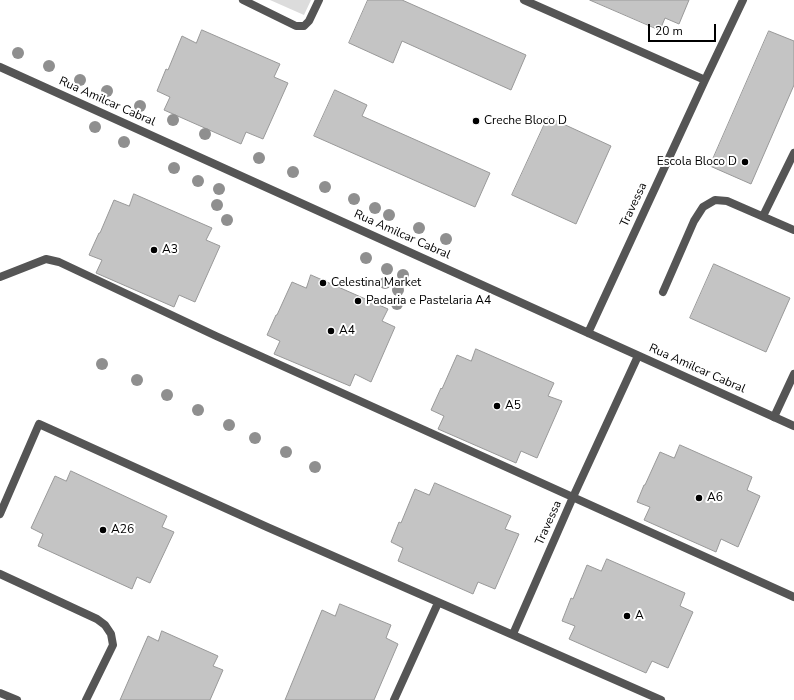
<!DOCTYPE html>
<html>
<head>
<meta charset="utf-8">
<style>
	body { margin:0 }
	#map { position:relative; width:794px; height:700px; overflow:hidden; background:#fff; font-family:"Nunito Sans",sans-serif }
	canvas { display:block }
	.scale { position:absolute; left:648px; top:24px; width:68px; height:18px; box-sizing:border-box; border:2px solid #000; border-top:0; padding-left:5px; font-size:12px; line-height:14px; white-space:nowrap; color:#000; -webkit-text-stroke:3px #fff; paint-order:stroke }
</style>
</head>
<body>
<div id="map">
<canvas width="794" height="700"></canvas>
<div class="scale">20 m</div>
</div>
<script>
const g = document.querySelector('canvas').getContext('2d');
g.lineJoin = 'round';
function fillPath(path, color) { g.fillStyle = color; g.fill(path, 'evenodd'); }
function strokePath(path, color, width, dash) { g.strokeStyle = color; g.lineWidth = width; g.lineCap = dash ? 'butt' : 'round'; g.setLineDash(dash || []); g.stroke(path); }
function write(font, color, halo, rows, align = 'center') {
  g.font = font + ' "Nunito Sans",sans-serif'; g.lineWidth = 4; g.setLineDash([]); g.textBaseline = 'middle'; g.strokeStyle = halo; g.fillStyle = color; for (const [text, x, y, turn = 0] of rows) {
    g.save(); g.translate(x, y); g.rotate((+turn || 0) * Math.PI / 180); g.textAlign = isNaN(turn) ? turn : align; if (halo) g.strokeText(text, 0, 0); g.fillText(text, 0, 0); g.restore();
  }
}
fillPath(new Path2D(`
	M270,0H311L304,15Z`), '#dcdcdc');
const building = new Path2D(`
	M368,0H402L526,55L511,90L402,41L393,63L349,43Z
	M590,0H689L679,24L665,18L660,30Z
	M202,30L280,64L274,77L288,83L263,139L246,132L241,144L164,110L170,97L157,91L166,69L168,70L182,36L196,43Z
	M769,31L794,41V85L751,184L710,166Z
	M335,90L367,105L362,116L490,173L475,207L314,136Z
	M548,117L611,146L576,224L512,195Z
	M134,194L212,228L206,240L220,246L195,302L179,295L174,307L96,273L102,260L89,255L99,233H100L114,200L129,206Z
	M714,264L790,298L766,352L690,318Z
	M311,275L388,309L382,321L395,327L371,382L355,374L350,386L274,354L280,341L267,335L276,315H277L292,282L306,288Z
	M476,349L554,383L548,396L562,401L537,458L521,451L516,463L438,429L444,416L431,410L441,388L442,389L457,355L471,361Z
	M680,445L752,477L747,490L760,496L738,547L721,539L716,552L644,520L650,507L637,502L644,485H645L660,452L674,458Z
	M71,471L167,516L162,527L174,532L150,583L137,577L132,589L38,546L43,534L31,528L55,476L66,481Z
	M435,483L511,516L505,529L519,534L495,589L478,582L473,594L398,561L403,548L391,542L399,522L401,523L415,489L429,495Z
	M607,559L685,593L680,606L693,612L668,668L652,661L646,673L569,639L575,626L562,621L571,598L573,599L587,565L601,571Z
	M340,604L391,625L386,638L398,644L374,700H285L322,610L335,616Z
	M162,631L218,656L213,666L223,670L210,700H120L148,636L158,641Z`);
fillPath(building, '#c4c4c4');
strokePath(building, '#999', 1);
strokePath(new Path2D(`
	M763,216L794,153
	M663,292L694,221L703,207L715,200L727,201L794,230
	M774,417L794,374`), '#555', 8);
strokePath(new Path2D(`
	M243,0L296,26H304L309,21L319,0
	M524,0L705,80
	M0,67L794,426
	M0,277L46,259L59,262L216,336L794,597
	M588,333L705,80L743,0
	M0,514L39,424L267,527L661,700
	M0,574L97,619L105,625L111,634L113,645L86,700
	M513,634L573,497L638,356
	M0,693L17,700
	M394,700L438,603`), '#555', 8);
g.fillStyle = '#8f8f8f';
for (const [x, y] of [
	[18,53],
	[49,66],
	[80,80],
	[107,91],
	[140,106],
	[173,120],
	[95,127],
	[205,134],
	[124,142],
	[259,158],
	[174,168],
	[293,172],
	[198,181],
	[325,187],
	[219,189],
	[354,199],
	[217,205],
	[375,208],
	[389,215],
	[227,220],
	[419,228],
	[446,239],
	[366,258],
	[387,269],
	[403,275],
	[385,283],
	[398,290],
	[397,304],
	[102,364],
	[137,380],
	[167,395],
	[198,410],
	[229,425],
	[255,438],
	[286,452],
	[315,467]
]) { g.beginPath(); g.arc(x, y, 6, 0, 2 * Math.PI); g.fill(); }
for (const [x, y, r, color] of [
	[476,121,4,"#000"],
	[745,162,4,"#000"],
	[154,250,4,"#000"],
	[323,283,4,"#000"],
	[358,301,4,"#000"],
	[331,331,4,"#000"],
	[497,406,4,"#000"],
	[699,498,4,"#000"],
	[103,530,4,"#000"],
	[627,616,4,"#000"]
]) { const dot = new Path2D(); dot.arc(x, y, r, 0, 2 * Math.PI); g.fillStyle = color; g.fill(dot); strokePath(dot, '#fff', 1.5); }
write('12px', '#000', '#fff', [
	["Rua Amilcar Cabral",107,102,24],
	["Travessa",634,205,-65],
	["Rua Amilcar Cabral",402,235,24],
	["Rua Amilcar Cabral",697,369,24],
	["Travessa",549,523,-66]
]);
write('12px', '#000', '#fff', [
	["Creche Bloco D",484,121],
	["Escola Bloco D",737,162,"right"],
	["A3",162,250],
	["Celestina Market",331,283],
	["Padaria e Pastelaria A4",366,301],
	["A4",339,331],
	["A5",505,406],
	["A6",707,498],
	["A26",111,530],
	["A",635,616]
], 'left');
</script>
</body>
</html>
